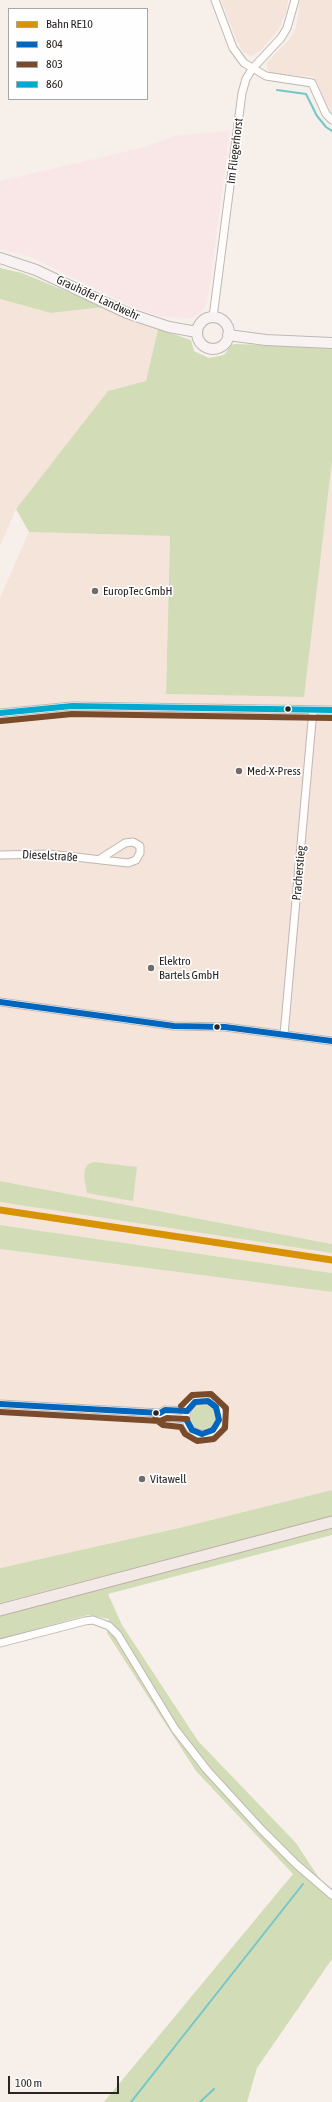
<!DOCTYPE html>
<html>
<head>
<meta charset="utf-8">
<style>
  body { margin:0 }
  #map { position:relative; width:332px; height:2102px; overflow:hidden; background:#f7efea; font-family:"Asap Condensed",sans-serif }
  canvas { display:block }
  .legend { position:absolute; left:8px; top:8px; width:140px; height:92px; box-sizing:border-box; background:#fefefe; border:1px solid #a9a7a6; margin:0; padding:5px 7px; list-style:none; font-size:12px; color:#2a2522 }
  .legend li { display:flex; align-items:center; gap:8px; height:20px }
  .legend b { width:20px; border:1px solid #a9a7a6 }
  .scale { position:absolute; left:8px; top:2076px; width:111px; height:18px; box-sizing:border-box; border:2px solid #2a2522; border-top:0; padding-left:5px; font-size:12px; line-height:14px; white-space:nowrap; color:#2a2522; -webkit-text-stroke:3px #fefefe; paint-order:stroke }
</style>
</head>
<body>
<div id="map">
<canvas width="332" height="2102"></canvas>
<ul class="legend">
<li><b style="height:5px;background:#d89305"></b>Bahn RE10</li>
<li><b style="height:5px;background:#0065bd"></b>804</li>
<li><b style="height:5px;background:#7a4b2a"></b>803</li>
<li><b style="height:5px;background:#00a9ce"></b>860</li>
</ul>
<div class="scale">100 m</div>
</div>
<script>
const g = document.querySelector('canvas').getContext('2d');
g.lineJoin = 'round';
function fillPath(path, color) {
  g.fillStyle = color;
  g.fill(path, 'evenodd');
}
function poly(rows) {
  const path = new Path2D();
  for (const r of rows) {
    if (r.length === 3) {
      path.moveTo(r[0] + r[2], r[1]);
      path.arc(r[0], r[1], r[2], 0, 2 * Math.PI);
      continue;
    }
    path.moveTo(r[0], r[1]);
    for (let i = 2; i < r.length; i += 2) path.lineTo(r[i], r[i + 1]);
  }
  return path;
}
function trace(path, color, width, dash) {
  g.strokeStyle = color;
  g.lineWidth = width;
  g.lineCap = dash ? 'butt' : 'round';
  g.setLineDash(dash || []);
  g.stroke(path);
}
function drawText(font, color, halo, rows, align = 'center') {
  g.font = font + ' "Asap Condensed",sans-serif';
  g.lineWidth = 3.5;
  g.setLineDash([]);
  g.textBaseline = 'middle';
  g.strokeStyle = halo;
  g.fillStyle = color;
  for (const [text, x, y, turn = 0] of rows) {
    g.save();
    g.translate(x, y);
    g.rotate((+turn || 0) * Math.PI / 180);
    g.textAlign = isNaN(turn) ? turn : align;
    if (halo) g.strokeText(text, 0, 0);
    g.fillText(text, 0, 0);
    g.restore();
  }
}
const built = poly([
  [221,0,288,0,286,12,279,29,260,51,251,56,243,52,237,41],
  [300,0,332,0,332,115,314,77,272,73,267,69,267,62,289,40,296,28],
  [0,299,51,313,104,307,126,319,158,329,146,381,108,391,16,509,0,546],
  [332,461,332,1244,0,1181,0,598,29,532,170,536,166,694,303,697],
  [0,1202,332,1253,332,1273,0,1225],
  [0,1249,332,1292,332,1490,179,1528,0,1568]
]);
const industrial = poly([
  [230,131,207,303,202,311,193,318,164,317,137,309,29,256,0,249,0,181,142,148,174,136]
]);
const green = poly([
  [0,268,22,273,104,307,51,313,0,299],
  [158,329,191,340,194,351,209,358,224,355,231,345,235,344,332,348,332,461,304,697,166,694,170,536,29,532,16,509,108,391,146,381],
  [94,1162,137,1167,133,1201,87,1193,84,1176,85,1169,88,1164],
  [0,1181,332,1244,332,1253,0,1202],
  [0,1225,332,1273,332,1292,0,1249],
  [203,1417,12],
  [332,1490,332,1516,0,1603,0,1568,179,1528],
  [332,1528,332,1535,108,1594,122,1625,198,1741,296,1843,321,1881,332,1889,332,1959,257,2068,247,2102,104,2102,293,1874,196,1771,107,1633,109,1619,88,1615,0,1639,0,1616,203,1560]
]);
const stream = poly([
  [277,90,306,94,317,116,326,127,332,131],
  [131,2102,303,1884],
  [200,2102,214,2089]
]);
const street = poly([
  [215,0,233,48,244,63,266,76,312,83,326,114,332,120],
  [213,317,242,93,246,79,252,69,281,38,287,28,295,0],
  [0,713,72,706,332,710],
  [0,855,49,854,128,863,136,860,140,853,140,846,133,842,125,843,100,859],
  [0,1002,174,1026,225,1027,332,1041],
  [284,1035,313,710],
  [203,1417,17],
  [0,1404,160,1413,165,1410,187,1411],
  [160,1413,165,1417,186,1419],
  [0,1643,85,1621,93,1620,109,1626,118,1635,175,1729,207,1770,261,1829,296,1864,332,1895]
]);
const secondary = poly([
  [0,258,36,270,127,313,169,327,197,332],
  [213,333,16],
  [228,335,266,340,332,343]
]);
const primary = poly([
  [0,1610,332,1522]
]);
const bus1 = poly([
  [0,1002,174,1026,225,1027,332,1041],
  [0,1404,160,1413,165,1410,187,1411],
  [186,1419,192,1430,202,1434,213,1430,219,1420,216,1407,208,1401,195,1402,187,1411]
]);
const bus2 = poly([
  [1,721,72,714,332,718],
  [0,1412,160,1421,167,1418,187,1419],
  [155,1419,163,1425,181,1427,185,1434,197,1441,214,1439,225,1428,226,1408,211,1394,192,1395,181,1406]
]);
const bus3 = poly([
  [0,713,72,706,332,710]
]);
const rail1 = poly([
  [0,1210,332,1260]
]);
const markers = [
  [95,591,4,"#726c68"],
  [288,709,3.5,"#2a2522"],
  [239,771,4,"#726c68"],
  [151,968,4,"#726c68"],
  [217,1027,3.5,"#2a2522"],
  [156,1413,3.5,"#2a2522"],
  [142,1479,4,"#726c68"]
];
const streetNames = [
  ["Im Fliegerhorst",235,151,-83],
  ["Grauhöfer Landwehr",98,298,25],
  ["Dieselstraße",50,856,3],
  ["Pracherstieg",299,873,-85]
];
const poiNames = [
  ["EuropTec GmbH",103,591],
  ["Med-X-Press",247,771],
  ["Elektro",159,961],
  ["Bartels GmbH",159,975],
  ["Vitawell",150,1479]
];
fillPath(built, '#f4e4da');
fillPath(industrial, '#f9e6e6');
fillPath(green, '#d2ddb7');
trace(stream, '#73c7c8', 2);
trace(street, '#beb8b4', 9);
trace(secondary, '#beb8b4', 12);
trace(primary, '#beada7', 13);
trace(street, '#fefdfc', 7);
trace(secondary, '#f8f3f2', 10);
trace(primary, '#f3eae7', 11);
trace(bus1, '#0065bd', 6);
trace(bus2, '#7a4b2a', 6);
trace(bus3, '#00a9ce', 6);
trace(rail1, '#d89305', 7);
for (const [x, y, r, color] of markers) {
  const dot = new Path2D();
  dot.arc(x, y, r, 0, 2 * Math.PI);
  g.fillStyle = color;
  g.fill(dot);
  trace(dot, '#fefefe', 1.5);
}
drawText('12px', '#2a2522', '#fefefe', streetNames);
drawText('12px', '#2a2522', '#fefefe', poiNames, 'left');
</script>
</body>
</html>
